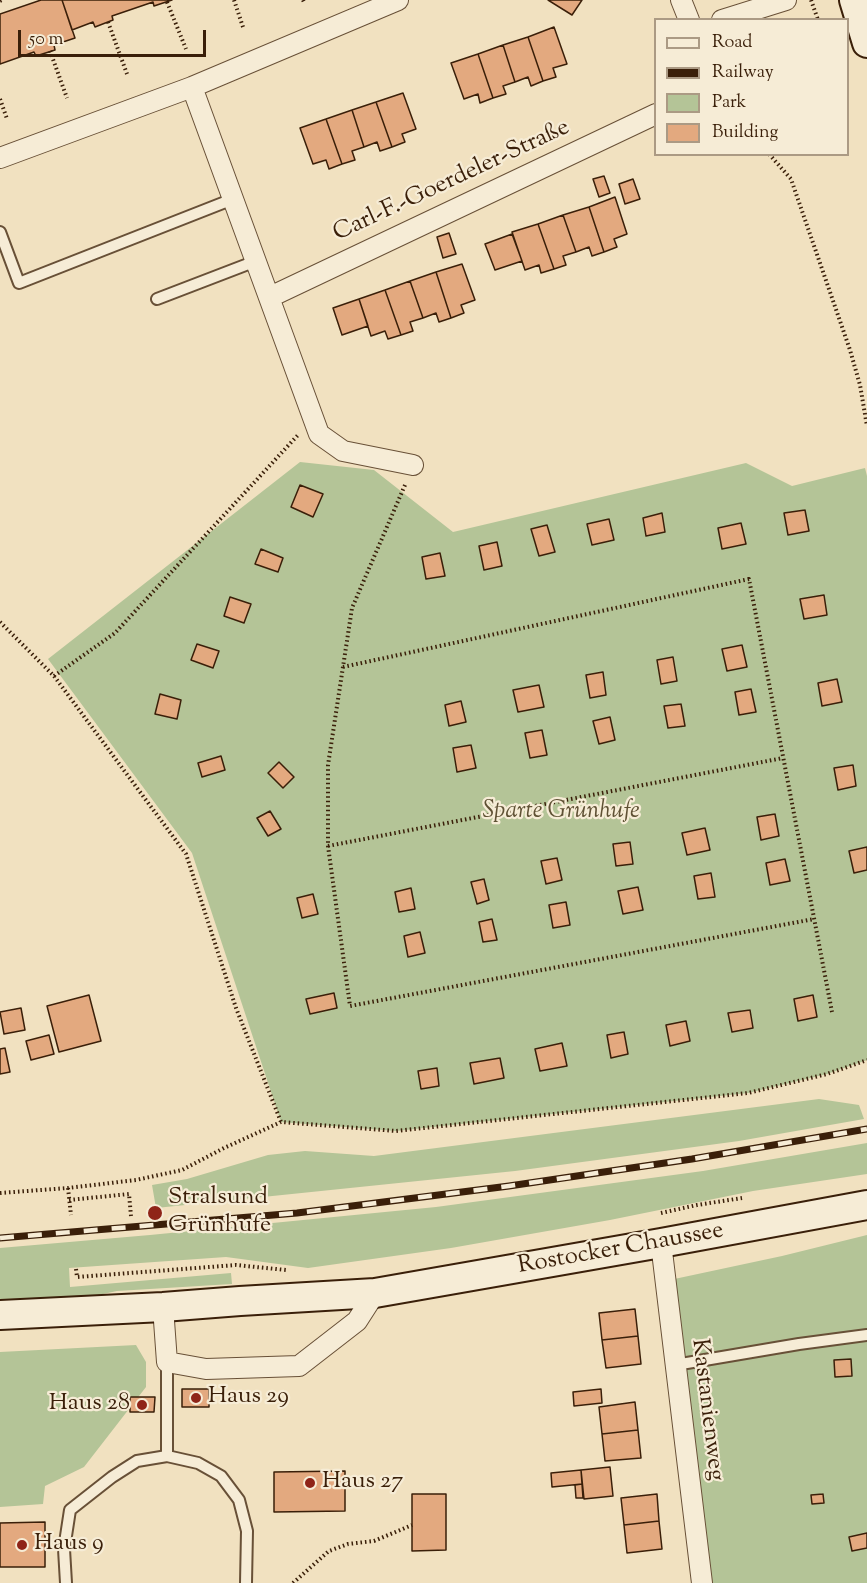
<!DOCTYPE html>
<html>
<head>
<meta charset="utf-8">
<style>
  body { margin:0 }
  #map { position:relative; width:867px; height:1583px; overflow:hidden; background:#f1e1c0; font-family:"Sorts Mill Goudy",serif }
  canvas { display:block }
  .legend { position:absolute; left:654px; top:18px; width:195px; height:138px; box-sizing:border-box; background:#f6ecd6; border:2px solid #ab9a84; margin:0; padding:8px 10px; list-style:none; font-size:18px; color:#3a1f09 }
  .legend li { display:flex; align-items:center; gap:12px; height:30px }
  .legend b { width:30px; border:2px solid #ab9a84 }
  .scale { position:absolute; left:18px; top:30px; width:188px; height:27px; box-sizing:border-box; border:3px solid #3a1f09; border-top:0; padding-left:8px; font-size:18px; line-height:21px; white-space:nowrap; color:#3a1f09; -webkit-text-stroke:4px #f6ecd6; paint-order:stroke }
</style>
</head>
<body>
<div id="map">
<canvas width="867" height="1583"></canvas>
<ul class="legend">
<li><b style="height:8px;background:#f6ecd6"></b>Road</li>
<li><b style="height:8px;background:#3a1f09"></b>Railway</li>
<li><b style="height:16px;background:#b4c497"></b>Park</li>
<li><b style="height:16px;background:#e3a97f"></b>Building</li>
</ul>
<div class="scale">50 m</div>
</div>
<script>
const g = document.querySelector('canvas').getContext('2d');
g.lineJoin = 'round';
function fillPath(path, color) {
  g.fillStyle = color;
  g.fill(path, 'evenodd');
}
function poly(rows) {
  const path = new Path2D();
  for (const r of rows) {
    path.moveTo(r[0], r[1]);
    for (let i = 2; i < r.length; i += 2) path.lineTo(r[i], r[i + 1]);
  }
  return path;
}
function trace(path, color, width, dash) {
  g.strokeStyle = color;
  g.lineWidth = width;
  g.lineCap = dash ? 'butt' : 'round';
  g.setLineDash(dash || []);
  g.stroke(path);
}
function drawText(font, color, halo, rows, align = 'center') {
  g.font = font + ' "Sorts Mill Goudy",serif';
  g.lineWidth = 4.5;
  g.setLineDash([]);
  g.textBaseline = 'middle';
  g.strokeStyle = halo;
  g.fillStyle = color;
  for (const [text, x, y, turn = 0] of rows) {
    g.save();
    g.translate(x, y);
    g.rotate((+turn || 0) * Math.PI / 180);
    g.textAlign = isNaN(turn) ? turn : align;
    if (halo) g.strokeText(text, 0, 0);
    g.fillText(text, 0, 0);
    g.restore();
  }
}
const green = poly([
  [300,462,374,470,453,532,746,463,792,486,865,468,867,476,867,1060,827,1074,748,1093,396,1131,281,1122,192,853,48,659],
  [819,1099,859,1105,864,1119,739,1141,515,1171,156,1208,152,1185,187,1179,268,1155,305,1151,374,1156],
  [867,1143,867,1174,753,1191,610,1220,451,1248,308,1268,226,1257,69,1268,70,1287,231,1273,232,1284,117,1291,61,1303,0,1306,0,1248,150,1235,436,1207,703,1171],
  [867,1235,867,1583,702,1583,665,1281,782,1256],
  [136,1345,146,1362,146,1387,84,1467,45,1486,43,1504,0,1507,0,1352]
]);
const building = poly([
  [41,0,62,0,75,38,54,45,55,50,36,56,34,52,0,64,0,14,41,0],
  [62,0,172,0,154,6,153,2,112,16,113,20,95,27,93,22,72,30,62,0],
  [548,0,582,0,572,15,548,0],
  [554,27,567,64,553,68,556,77,543,81,528,37,554,27],
  [528,37,543,81,531,86,528,77,515,82,503,45,528,37],
  [503,45,515,82,503,86,506,94,493,98,478,54,503,45],
  [478,54,493,98,480,103,478,94,464,99,451,63,478,54],
  [403,93,416,129,402,134,405,142,392,147,376,102,403,93],
  [376,102,392,147,380,151,377,142,364,147,352,110,376,102],
  [352,110,364,147,352,151,355,160,342,164,326,119,352,110],
  [326,119,342,164,329,169,326,160,313,164,300,128,326,119],
  [604,176,610,193,599,197,593,179,604,176],
  [633,179,640,199,625,204,619,184,633,179],
  [615,197,627,234,614,239,617,247,604,252,589,207,615,197],
  [589,207,604,252,592,256,589,247,576,252,563,215,589,207],
  [563,215,576,252,563,256,566,265,554,269,538,224,563,215],
  [538,224,554,269,541,273,539,265,525,270,512,232,538,224],
  [449,233,456,254,443,258,437,237,449,233],
  [512,234,522,261,495,270,485,244,512,234],
  [462,264,475,300,461,305,464,313,451,318,436,272,462,264],
  [436,272,451,318,439,322,436,313,423,318,410,281,436,272],
  [410,281,423,318,410,322,413,331,401,335,385,290,410,281],
  [385,290,401,335,388,339,385,331,371,336,359,299,385,290],
  [359,299,368,326,342,335,333,308,359,299],
  [300,485,323,494,313,517,291,507,300,485],
  [805,510,809,531,788,535,784,513,805,510],
  [662,513,665,532,646,536,643,518,662,513],
  [609,519,614,540,592,545,587,524,609,519],
  [741,523,746,544,722,549,718,528,741,523],
  [547,525,555,552,539,556,531,529,547,525],
  [497,542,502,566,484,570,479,546,497,542],
  [261,549,283,558,278,572,255,564,261,549],
  [440,553,445,576,426,579,422,557,440,553],
  [824,595,827,615,804,619,800,599,824,595],
  [230,597,251,604,244,623,224,616,230,597],
  [197,644,219,651,213,668,191,660,197,644],
  [742,645,747,667,727,671,722,649,742,645],
  [673,657,677,681,661,684,657,660,673,657],
  [603,672,606,695,590,698,586,675,603,672],
  [837,679,842,702,822,706,818,683,837,679],
  [539,685,544,707,518,712,513,690,539,685],
  [751,689,756,712,739,715,735,692,751,689],
  [160,694,181,700,177,719,155,714,160,694],
  [461,701,466,722,449,726,445,705,461,701],
  [681,704,685,726,668,728,664,706,681,704],
  [610,717,615,740,599,744,593,721,610,717],
  [542,730,547,755,530,758,525,733,542,730],
  [471,745,476,768,457,772,453,748,471,745],
  [221,756,225,770,202,777,198,763,221,756],
  [279,762,294,777,283,788,268,773,279,762],
  [853,765,856,786,838,790,834,768,853,765],
  [270,811,281,829,268,836,257,818,270,811],
  [775,814,779,836,761,840,757,817,775,814],
  [705,828,710,850,687,855,682,833,705,828],
  [630,842,633,864,616,866,613,844,630,842],
  [867,847,867,870,854,873,849,851,867,847],
  [557,858,562,880,546,884,541,861,557,858],
  [785,859,790,881,770,885,766,863,785,859],
  [711,873,715,897,698,899,694,876,711,873],
  [484,879,489,900,477,904,471,882,484,879],
  [638,887,643,910,623,914,618,891,638,887],
  [411,888,415,909,399,912,395,892,411,888],
  [313,894,318,914,302,918,297,898,313,894],
  [566,902,570,925,553,928,549,905,566,902],
  [492,919,497,940,483,942,479,922,492,919],
  [420,932,425,953,408,957,404,936,420,932],
  [334,993,337,1008,310,1014,306,999,334,993],
  [89,995,101,1041,59,1052,47,1006,89,995],
  [813,995,817,1017,798,1021,794,999,813,995],
  [21,1008,25,1030,4,1034,0,1012,21,1008],
  [750,1010,753,1028,732,1032,728,1013,750,1010],
  [686,1021,690,1041,670,1046,666,1025,686,1021],
  [624,1032,628,1054,611,1058,607,1035,624,1032],
  [49,1035,54,1054,31,1060,26,1041,49,1035],
  [562,1043,567,1066,540,1071,535,1049,562,1043],
  [5,1048,10,1072,0,1074,0,1049,5,1048],
  [500,1058,504,1078,474,1084,470,1063,500,1058],
  [437,1068,439,1086,421,1089,418,1071,437,1068],
  [635,1309,638,1336,602,1340,599,1313,635,1309],
  [638,1336,641,1364,606,1368,602,1340,638,1336],
  [851,1359,852,1376,835,1377,834,1360,851,1359],
  [182,1389,209,1389,209,1407,182,1407,182,1389],
  [601,1389,602,1403,574,1406,573,1392,601,1389],
  [130,1397,155,1397,154,1412,130,1412,130,1397],
  [635,1402,638,1430,602,1434,599,1407,635,1402],
  [638,1430,641,1458,605,1461,602,1434,638,1430],
  [610,1467,613,1496,584,1499,581,1470,610,1467],
  [581,1470,582,1484,552,1487,551,1473,581,1470],
  [345,1471,345,1511,274,1512,274,1472,345,1471],
  [582,1484,583,1498,576,1498,575,1485,582,1484],
  [412,1494,446,1494,446,1550,412,1551,412,1494],
  [657,1494,659,1521,624,1525,621,1498,657,1494],
  [823,1494,824,1503,812,1504,811,1495,823,1494],
  [659,1521,662,1549,627,1553,624,1525,659,1521],
  [45,1522,45,1567,0,1567,0,1523,45,1522],
  [867,1533,867,1548,852,1551,849,1537,867,1533]
]);
const path = poly([
  [234,0,243,27],
  [303,0,304,2],
  [811,0,818,20],
  [0,1,2,0],
  [167,2,186,49],
  [108,22,127,74],
  [50,51,67,98],
  [0,99,7,119],
  [769,154,791,179,850,350,860,385,867,426],
  [405,485,352,608,328,765,328,846,350,1006,814,919],
  [0,622,54,676,186,854,236,1008,281,1122],
  [343,667,749,579,832,1012],
  [54,676,115,633,298,435],
  [328,846,783,758],
  [68,1188,71,1215],
  [0,1193,68,1188,136,1180,182,1170,224,1148,281,1122,396,1131,748,1093,827,1074,867,1060],
  [69,1200,129,1194,131,1216],
  [661,1213,697,1205,742,1198],
  [76,1269,77,1277,236,1265,286,1270],
  [293,1583,329,1551,348,1544,374,1541,412,1525]
]);
const lane = poly([
  [0,232,19,283,233,199],
  [157,299,256,261],
  [167,1362,167,1456,198,1463,221,1476,239,1500,247,1531,246,1583],
  [675,1365,799,1344,867,1335],
  [66,1583,64,1549,70,1510,112,1477,137,1461,167,1456]
]);
const street = poly([
  [681,0,689,20],
  [722,20,786,0],
  [192,87,319,434,343,451,413,465],
  [0,158,192,87,398,0],
  [270,297,656,114],
  [661,1243,702,1583],
  [163,1307,167,1362,206,1369,299,1366,357,1321,375,1293]
]);
const secondary = poly([
  [854,0,867,43],
  [0,1315,163,1307,240,1301,375,1293,661,1243,867,1205]
]);
const rail = poly([
  [0,1238,297,1213,509,1186,692,1159,867,1129]
]);
const markers = [
  [155,1213,8,"#8f2418"],
  [196,1398,6,"#8f2418"],
  [142,1405,6,"#8f2418"],
  [310,1483,6,"#8f2418"],
  [22,1545,6,"#8f2418"]
];
const streetNames = [
  ["Carl-F.-Goerdeler-Straße",452,182,-25],
  ["Rostocker Chaussee",621,1250,-10],
  ["Kastanienweg",706,1410,83]
];
const parkNames = [
  ["Sparte Grünhufe",561,813]
];
const poiNames = [
  ["Stralsund",168,1199],
  ["Grünhufe",168,1227],
  ["Haus 29",208,1398],
  ["Haus 28",130,1405,"right"],
  ["Haus 27",322,1483],
  ["Haus 9",34,1545]
];
fillPath(green, '#b4c497');
fillPath(building, '#e3a97f');
trace(building, '#3a1f09', 1.5);
trace(lane, '#685037', 14);
trace(street, '#685037', 22);
trace(secondary, '#3a1f09', 32);
trace(path, '#3a1f09', 4, [1.5, 3]);
trace(lane, '#f6ecd6', 10);
trace(street, '#f6ecd6', 20);
trace(secondary, '#f6ecd6', 28);
trace(rail, '#3a1f09', 7);
trace(rail, '#f6ecd6', 4.5, [14]);
for (const [x, y, r, color] of markers) {
  const dot = new Path2D();
  dot.arc(x, y, r, 0, 2 * Math.PI);
  g.fillStyle = color;
  g.fill(dot);
  trace(dot, '#f6ecd6', 2);
}
drawText('24px', '#3a1f09', '#f6ecd6', streetNames);
drawText('italic 24px', '#5f5134', '#f6ecd6', parkNames);
drawText('24px', '#3a1f09', '#f6ecd6', poiNames, 'left');
</script>
</body>
</html>
